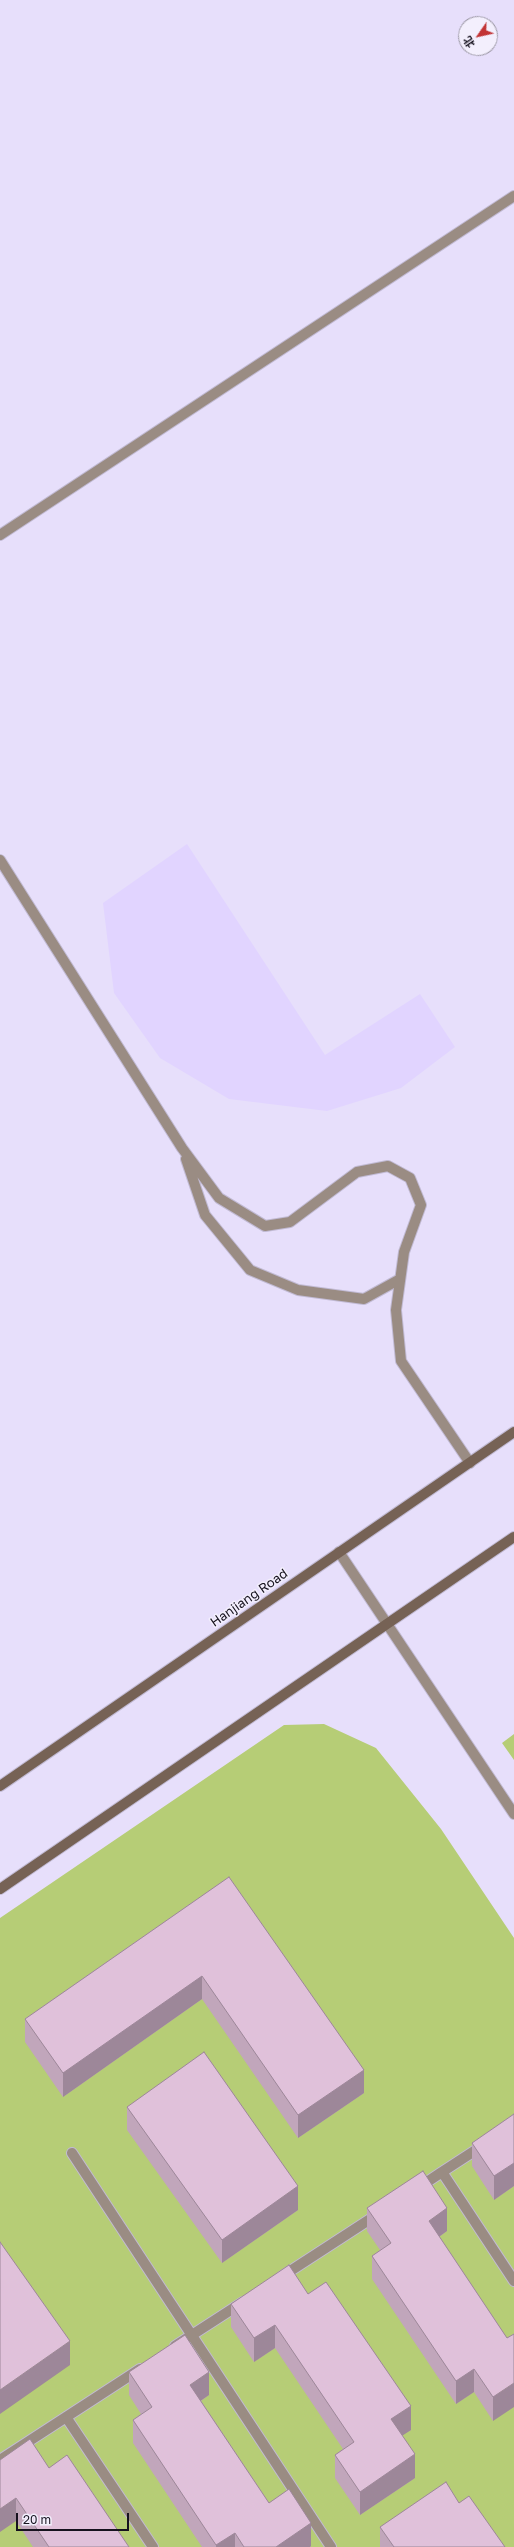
<!DOCTYPE html>
<html>
<head>
<meta charset="utf-8">
<style>
  body { margin:0 }
  #map { position:relative; width:514px; height:2547px; overflow:hidden; background:#e7dffb; font-family:"Golos Text","Noto Sans SC",sans-serif }
  canvas { display:block }
  .north { position:absolute; left:458px; top:16px; width:40px; height:40px; box-sizing:border-box; background:#f3effd; border:1px solid #9b97a4; border-radius:50%; rotate:236deg; font-size:11px; font-weight:700; line-height:16px; text-align:center; color:#16121e }
  .north::after { content:''; display:block; margin:auto; width:14px; height:18px; background:#c23335; clip-path:polygon(50% 0,100% 100%,50% 72%,0 100%) }
  .scale { position:absolute; left:16px; top:2513px; width:113px; height:18px; box-sizing:border-box; border:2px solid #16121e; border-top:0; padding-left:5px; font-size:12px; line-height:14px; white-space:nowrap; color:#16121e; -webkit-text-stroke:3px #f3effd; paint-order:stroke }
</style>
</head>
<body>
<div id="map">
<canvas width="514" height="2547"></canvas>
<div class="north">北</div>
<div class="scale">20 m</div>
</div>
<script>
const g = document.querySelector('canvas').getContext('2d');
g.lineJoin = 'round';
function fillPath(path, color) {
  g.fillStyle = color;
  g.fill(path, 'evenodd');
}
function poly(rows) {
  const path = new Path2D();
  for (const r of rows) {
    path.moveTo(r[0], r[1]);
    for (let i = 2; i < r.length; i += 2) path.lineTo(r[i], r[i + 1]);
  }
  return path;
}
function trace(path, color, width, dash) {
  g.strokeStyle = color;
  g.lineWidth = width;
  g.lineCap = dash ? 'butt' : 'round';
  g.setLineDash(dash || []);
  g.stroke(path);
}
function drawText(font, color, halo, rows, align = 'center') {
  g.font = font + ' "Golos Text",sans-serif';
  g.lineWidth = 3;
  g.setLineDash([]);
  g.textBaseline = 'middle';
  g.strokeStyle = halo;
  g.fillStyle = color;
  for (const [text, x, y, turn = 0] of rows) {
    g.save();
    g.translate(x, y);
    g.rotate((+turn || 0) * Math.PI / 180);
    g.textAlign = isNaN(turn) ? turn : align;
    if (halo) g.strokeText(text, 0, 0);
    g.fillText(text, 0, 0);
    g.restore();
  }
}
const built = poly([
  [187,844,325,1055,420,994,455,1047,401,1088,327,1111,229,1099,160,1058,114,993,103,903]
]);
const green = poly([
  [324,1724,376,1748,441,1829,514,1938,514,2547,0,2547,0,1918,284,1725],
  [514,1734,514,1760,502,1743]
]);
const service = poly([
  [0,535,514,196],
  [0,860,182,1148,219,1198,265,1226,290,1222,357,1172,388,1166,410,1178,421,1205,404,1252,396,1310,401,1361,470,1463],
  [186,1159,205,1215,250,1270,298,1290,364,1299,400,1279],
  [72,2153,331,2547],
  [442,2172,482,2146],
  [418,2188,442,2172,514,2281],
  [281,2277,378,2214],
  [175,2346,243,2302],
  [66,2417,153,2547],
  [0,2460,140,2369]
]);
const tertiary = poly([
  [339,1552,514,1814]
]);
const secondary = poly([
  [0,1786,514,1432],
  [0,1889,514,1537]
]);
const wall = poly([
  [229,1877,364,2093,298,2138,202,1999,63,2097,25,2042,25,2019],
  [127,2107,298,2210,222,2263,127,2130],
  [514,2114,514,2186,494,2200,472,2166,472,2143],
  [367,2208,447,2231,439,2237,507,2338,493,2421,474,2392,456,2404,372,2279,372,2256,380,2250,367,2231],
  [308,2294,411,2430,402,2435,415,2478,360,2515,335,2478,335,2455,343,2449,275,2348,254,2362,231,2327,231,2304],
  [129,2372,209,2395,201,2401,269,2503,311,2546,310,2547,202,2547,133,2443,133,2420,141,2414,129,2395],
  [0,2460,49,2468,129,2547,33,2547,16,2521],
  [459,2503,505,2547,380,2547,380,2527]
]);
const shadedWall = poly([
  [202,1976,202,1999,63,2097,63,2073],
  [364,2070,364,2093,298,2138,298,2115],
  [514,2163,514,2186,494,2200,494,2176],
  [298,2186,298,2210,222,2263,222,2240],
  [447,2208,447,2231,429,2244,429,2221],
  [275,2325,275,2348,254,2362,254,2338],
  [70,2341,70,2365,0,2414,0,2390],
  [474,2369,474,2392,456,2404,456,2381],
  [209,2372,209,2395,190,2408,190,2385],
  [514,2383,514,2407,493,2421,493,2397],
  [411,2406,411,2430,391,2443,391,2419],
  [415,2454,415,2478,360,2515,360,2492],
  [16,2498,16,2521,0,2532,0,2509],
  [311,2523,311,2546,310,2547,276,2547],
  [235,2533,235,2547,216,2547,216,2545]
]);
const building = poly([
  [229,1877,364,2070,298,2115,202,1976,63,2073,25,2019,229,1877],
  [204,2052,298,2186,222,2240,127,2107,204,2052],
  [514,2114,514,2163,494,2176,472,2143,514,2114],
  [423,2171,447,2208,429,2221,507,2338,514,2334,514,2383,493,2397,474,2369,456,2381,372,2256,391,2243,367,2208,423,2171],
  [0,2242,70,2341,0,2390,0,2242],
  [289,2265,308,2294,326,2282,411,2406,391,2419,415,2454,360,2492,335,2455,354,2442,275,2325,254,2338,231,2304,289,2265],
  [185,2335,209,2372,190,2385,269,2503,289,2489,311,2523,276,2547,244,2547,235,2533,216,2545,133,2420,152,2407,129,2372,185,2335],
  [30,2439,49,2468,67,2455,129,2547,49,2547,16,2498,0,2509,0,2460,30,2439],
  [446,2482,459,2503,469,2496,505,2547,394,2547,380,2527,446,2482]
]);
const streetNames = [
  ["Hanjiang Road",249,1598,-35]
];
fillPath(built, '#e1d4ff');
fillPath(green, '#b6cd76');
trace(service, '#c1bad3', 12);
trace(tertiary, '#c1bad3', 12);
trace(secondary, '#c1bad3', 12);
trace(service, '#9a8c83', 10);
trace(tertiary, '#9a8c83', 10);
trace(secondary, '#766255', 10);
fillPath(wall, '#c1a6bb');
fillPath(shadedWall, '#9d8799');
fillPath(building, '#e0c1da');
trace(building, '#9d8799', 1);
drawText('13px', '#16121e', '#f3effd', streetNames);
</script>
</body>
</html>
